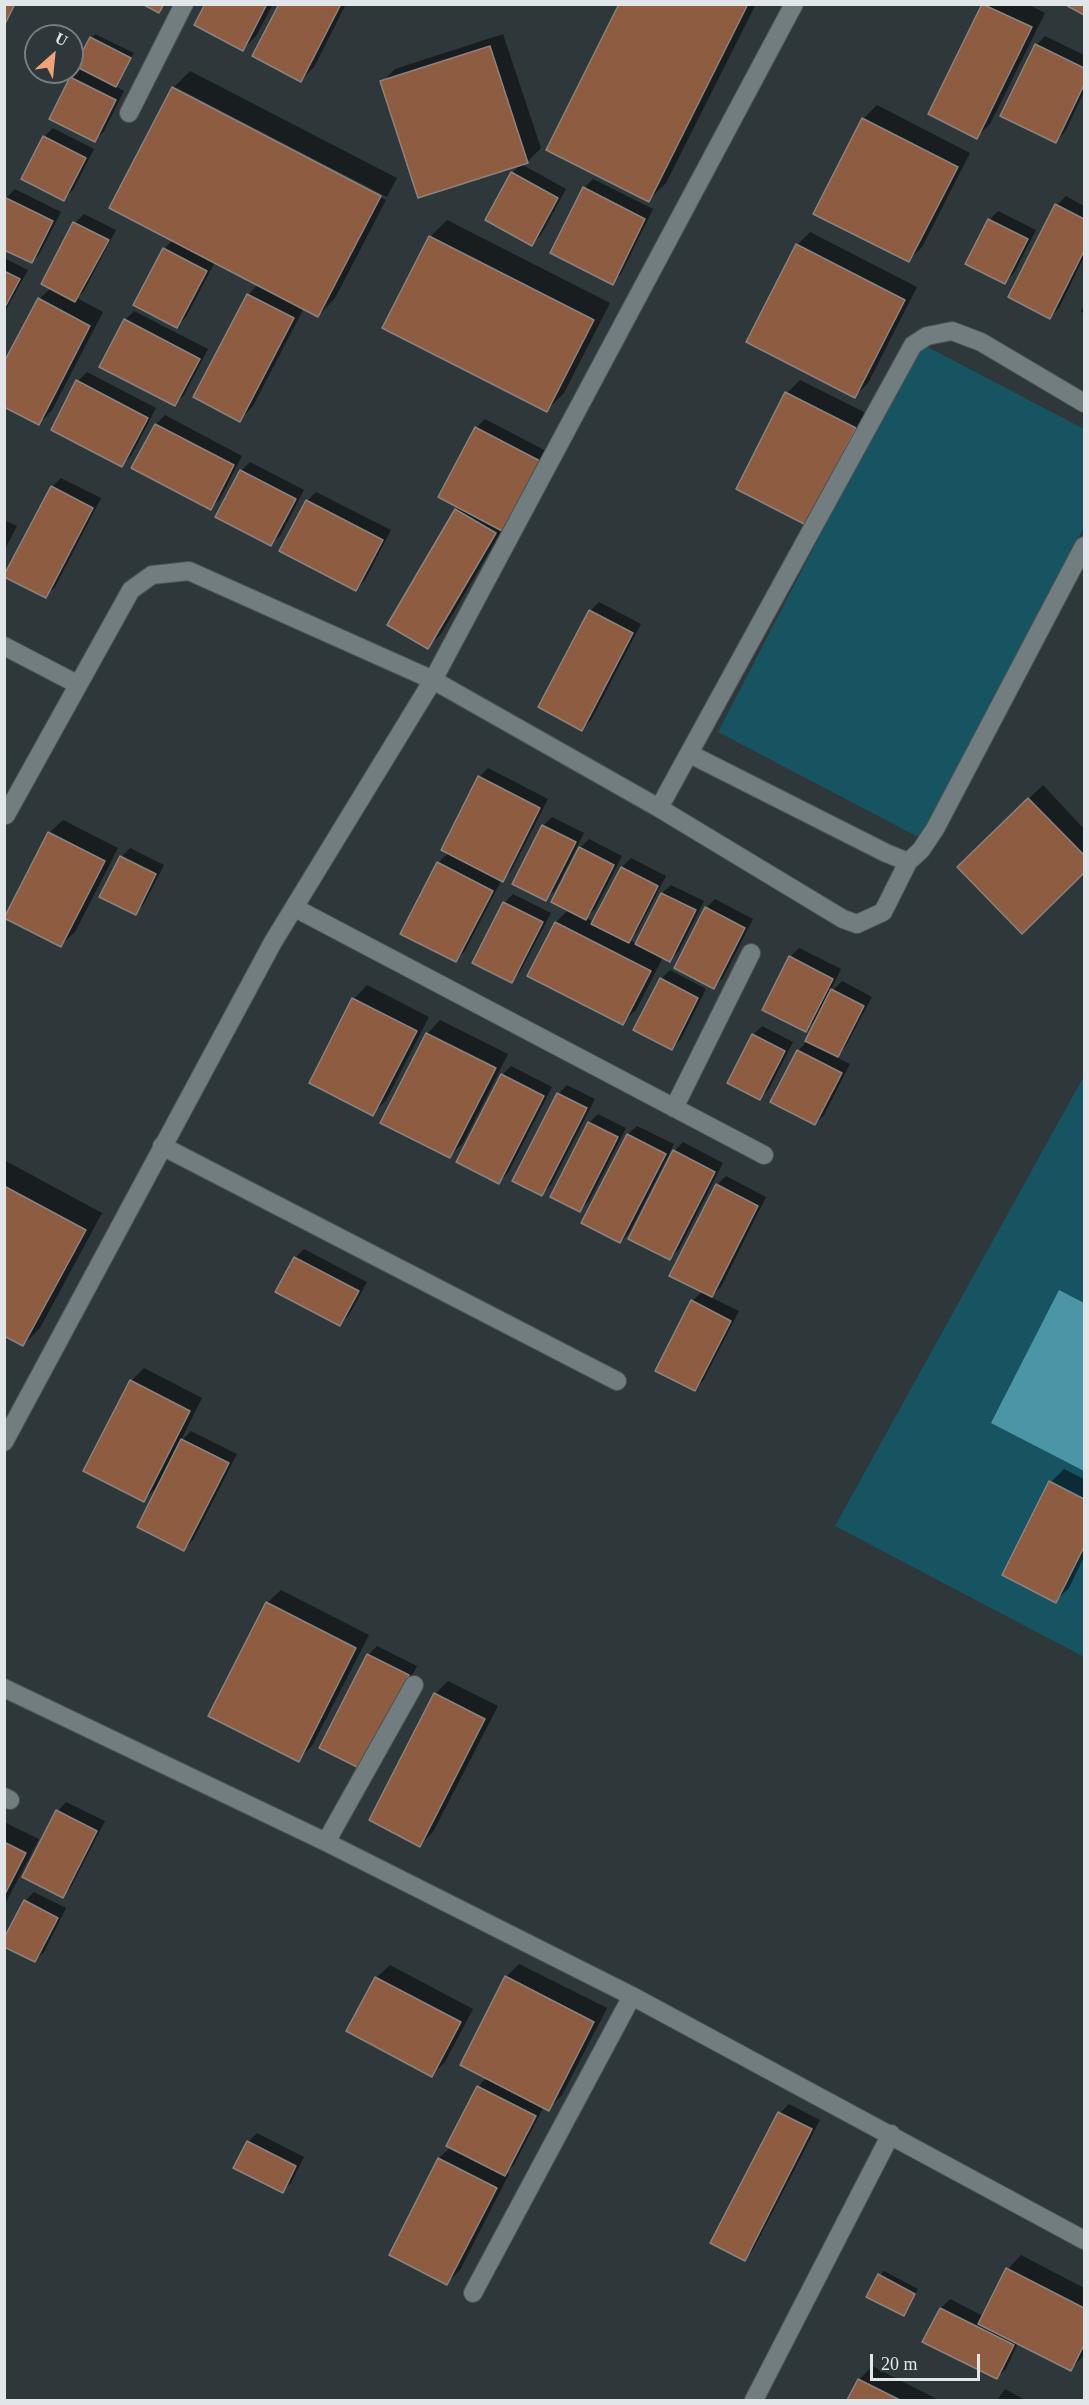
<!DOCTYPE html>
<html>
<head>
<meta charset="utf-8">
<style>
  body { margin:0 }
  #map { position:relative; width:1089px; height:2405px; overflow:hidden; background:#2e373a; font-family:"Times New Roman",serif }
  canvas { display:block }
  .frame { position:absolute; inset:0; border:6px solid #e1e7e8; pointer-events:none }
  .north { position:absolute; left:24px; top:24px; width:60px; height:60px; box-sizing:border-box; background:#2e373a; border:2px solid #767d80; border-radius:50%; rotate:27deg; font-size:16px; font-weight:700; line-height:24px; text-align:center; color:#e1e7e8 }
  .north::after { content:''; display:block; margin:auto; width:21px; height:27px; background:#f0a279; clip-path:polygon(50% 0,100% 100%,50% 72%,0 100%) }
  .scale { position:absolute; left:870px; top:2354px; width:110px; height:27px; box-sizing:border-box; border:3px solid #e1e7e8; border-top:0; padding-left:8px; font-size:18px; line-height:21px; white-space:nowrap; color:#e1e7e8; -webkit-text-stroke:4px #2e373a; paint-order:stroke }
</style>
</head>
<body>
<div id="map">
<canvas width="1089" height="2405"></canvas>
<div class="frame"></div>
<div class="north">U</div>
<div class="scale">20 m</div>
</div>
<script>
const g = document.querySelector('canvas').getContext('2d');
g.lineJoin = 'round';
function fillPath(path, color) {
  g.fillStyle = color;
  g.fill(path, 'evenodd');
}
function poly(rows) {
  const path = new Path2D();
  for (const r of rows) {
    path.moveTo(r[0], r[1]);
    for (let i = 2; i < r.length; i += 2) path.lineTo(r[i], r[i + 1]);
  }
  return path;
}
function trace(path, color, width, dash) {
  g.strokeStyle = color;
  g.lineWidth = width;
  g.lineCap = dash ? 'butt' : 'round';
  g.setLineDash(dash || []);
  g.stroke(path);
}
const green = poly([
  [920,343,1084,429,1084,527,922,839,718,732],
  [1084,1076,1084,1657,835,1526]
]);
const water = poly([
  [1059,1290,1084,1303,1084,1471,991,1423]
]);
const shadow = poly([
  [4,4,16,4,4,26],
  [207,4,273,4,256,36,243,49],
  [281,4,346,4,314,67,301,80],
  [621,4,756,4,666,183,649,200],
  [983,4,1027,4,1045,13,990,124,977,137,930,114],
  [95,34,134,53,115,86,124,91,104,131,95,140,51,119,72,78,82,67,91,38],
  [503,34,541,148,527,162,382,82,395,69],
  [1045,36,1084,55,1084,92,1065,132,1056,141,1036,45],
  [190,71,397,178,387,197,177,88,177,92,386,200,335,298,318,316,304,308,253,406,240,420,248,295,258,284,215,262,186,317,177,326,164,249,173,240,173,88],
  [877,105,970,153,922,247,909,260,863,119],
  [53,128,94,149,73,190,64,199,44,137],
  [521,164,566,189,541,235,532,244,512,173],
  [593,179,653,209,621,274,612,283,584,188],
  [15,189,61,212,40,253,32,262,4,200],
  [1066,196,1084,206,1084,257,1059,308,1050,317,1057,205],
  [998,211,1036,230,1014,273,1005,282,967,263,989,220],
  [84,214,116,230,84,291,77,298,103,312,52,410,39,424,39,299,51,288,43,284,75,223],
  [447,220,610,303,564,393,547,410,430,237],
  [810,232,917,287,868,383,855,396,797,245],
  [4,258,28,270,4,313],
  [1084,304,1084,313,1081,312],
  [134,311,208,349,184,395,175,404,125,320],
  [87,372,156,408,131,456,122,465,78,381],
  [800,380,868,414,819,510,787,393],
  [165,415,242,456,220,499,211,508,133,468,156,424],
  [485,419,548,452,441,634,428,647,456,510,459,507,476,428],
  [250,462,304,490,280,536,271,544,241,471],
  [61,478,101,498,55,587,46,596,6,576,52,487],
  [316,492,391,530,365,580,356,589,307,501],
  [4,520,17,526,4,551],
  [599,602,641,624,591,720,582,729,590,611],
  [488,768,548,799,511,871,502,879,465,951,456,960,438,863,449,852,479,777],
  [1043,785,1084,829,1084,870,1022,931,972,853],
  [552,817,584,833,555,890,546,899,543,826],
  [63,820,118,848,75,932,61,945,49,833],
  [589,839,622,856,595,909,586,918,594,922,622,867,631,858,666,876,637,932,630,940,637,944,662,893,671,885,704,901,679,951,670,960,663,957,636,1010,622,1023,556,922,569,909,580,848],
  [130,848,164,865,144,904,135,913,121,857],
  [513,894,551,913,520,972,511,981,504,903],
  [715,899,753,919,723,978,714,987,706,908],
  [799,948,841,969,829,994,842,981,872,997,846,1046,836,1057,850,1064,824,1115,815,1124,798,1051,808,1040,818,1017,805,1030,790,957],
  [670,970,706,989,681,1039,672,1048,661,979],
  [367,985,429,1017,386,1100,373,1114,311,1082,354,999],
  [440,1020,508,1054,463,1143,449,1157,382,1122,427,1034],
  [762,1026,793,1042,769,1089,760,1098,753,1035],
  [511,1066,552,1087,508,1173,499,1182,502,1075],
  [567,1085,595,1099,551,1185,542,1194,514,1180,558,1094],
  [598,1114,626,1128,589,1201,580,1210,589,1123],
  [637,1126,674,1144,629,1233,620,1242,583,1223,628,1134],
  [683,1142,723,1163,679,1249,670,1258,674,1151],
  [4,1160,102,1213,40,1328,23,1345,4,1335],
  [726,1176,766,1197,721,1287,710,1297,739,1311,703,1381,694,1390,692,1301,703,1291,717,1185],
  [304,1249,367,1282,349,1315,340,1324,295,1258],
  [144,1368,202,1398,180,1442,191,1431,237,1454,193,1540,184,1549,159,1485,144,1500,131,1381],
  [1064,1469,1084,1479,1084,1557,1069,1588,1056,1601,1004,1574,1051,1482],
  [281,1590,369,1635,312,1746,298,1760,267,1603],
  [377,1646,417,1666,369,1759,321,1748,368,1655],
  [448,1681,498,1706,433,1832,420,1845,435,1694],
  [66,1802,105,1821,71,1887,62,1896,58,1811],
  [4,1822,39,1839,4,1906],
  [34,1892,66,1908,44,1952,35,1960,25,1901],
  [519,1964,607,2008,562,2095,549,2109,544,2106,514,2165,506,2172,509,2174,460,2270,447,2283,391,2254,439,2158,451,2147,478,2087,487,2077,506,1977],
  [390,1965,473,2009,445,2062,432,2075,376,1978],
  [789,2104,820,2120,753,2250,744,2259,712,2243,780,2113],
  [257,2133,304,2157,291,2183,282,2191,248,2142],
  [1021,2255,1084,2288,1084,2355,1071,2369,1018,2343,1006,2369,997,2377,924,2341,941,2308,950,2299,983,2316,1008,2269],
  [884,2271,918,2289,903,2314,880,2275],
  [872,2366,939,2400,848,2400,859,2380],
  [1005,2389,1025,2400,997,2400]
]);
const building = poly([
  [4,4,15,4,4,26,4,4],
  [142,4,164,4,159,13,142,4],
  [205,4,267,4,243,51,194,25,205,4],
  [279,4,341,4,301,82,252,56,279,4],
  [619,4,748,4,649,202,546,150,619,4],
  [982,4,1032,27,977,139,928,114,982,4],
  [1064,4,1084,4,1084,15,1064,4],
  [90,37,131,58,116,87,75,66,90,37],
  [1035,44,1084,68,1084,85,1056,143,1000,116,1035,44],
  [490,46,528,163,418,198,380,81,490,46],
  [70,77,116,100,95,142,49,119,70,77],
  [172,87,381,196,318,317,109,208,172,87],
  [862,118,958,167,909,262,813,214,862,118],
  [43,136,86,158,64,201,21,179,43,136],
  [511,172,558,198,532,246,485,220,511,172],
  [583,187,645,219,613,285,550,253,583,187],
  [4,197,53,221,32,263,4,250,4,197],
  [1055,204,1084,219,1084,251,1050,319,1008,297,1055,204],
  [988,219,1028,239,1005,284,965,264,988,219],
  [73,222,109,240,75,302,41,284,73,222],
  [429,236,594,320,547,412,382,328,429,236],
  [796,244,905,300,855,398,746,342,796,244],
  [163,248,207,271,177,328,133,305,163,248],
  [4,271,20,279,4,309,4,271],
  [247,294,294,318,240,422,193,397,247,294],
  [38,298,90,326,39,425,4,407,4,362,38,298],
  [124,319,200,359,175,406,99,367,124,319],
  [76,380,148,418,122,467,51,430,76,380],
  [785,392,856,428,806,525,736,489,785,392],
  [155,424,234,465,211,510,131,468,155,424],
  [475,427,540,461,504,532,438,497,475,427],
  [240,470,296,499,271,546,215,517,240,470],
  [51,486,93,508,46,598,4,577,4,575,51,486],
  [306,500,383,540,356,591,279,551,306,500],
  [455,509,496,533,428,649,387,625,455,509],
  [589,610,633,633,582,731,538,707,589,610],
  [478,776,540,808,503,882,441,850,478,776],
  [1028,798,1084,855,1084,873,1022,934,957,867,1028,798],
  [542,825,576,842,546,901,512,884,542,825],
  [48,832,105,861,61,947,4,918,48,832],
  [579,847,614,865,586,920,551,902,579,847],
  [120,856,156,874,136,915,99,897,120,856],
  [437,862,493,891,456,962,400,934,437,862],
  [621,867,658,886,629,943,591,924,621,867],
  [661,893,696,910,670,962,635,944,661,893],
  [503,902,543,922,512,983,472,963,503,902],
  [705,907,745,928,714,989,674,968,705,907],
  [555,922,651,971,623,1025,527,976,555,922],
  [789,956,833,979,806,1032,762,1010,789,956],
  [660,978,698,998,672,1050,633,1030,660,978],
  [831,989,864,1006,838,1057,805,1041,831,989],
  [352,998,417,1031,373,1116,309,1083,352,998],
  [426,1033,496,1068,450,1158,380,1123,426,1033],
  [752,1034,785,1051,760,1100,727,1083,752,1034],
  [797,1050,842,1073,815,1125,770,1102,797,1050],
  [501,1074,544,1096,499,1184,456,1162,501,1074],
  [557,1093,587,1108,542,1196,512,1181,557,1093],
  [588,1122,618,1137,580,1212,550,1197,588,1122],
  [627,1134,666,1154,620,1243,581,1223,627,1134],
  [673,1150,715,1172,670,1260,628,1239,673,1150],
  [716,1184,758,1206,712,1297,669,1276,716,1184],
  [4,1186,86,1230,23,1346,4,1336,4,1186],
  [294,1257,359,1291,340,1326,275,1292,294,1257],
  [691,1300,731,1321,695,1391,655,1371,691,1300],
  [130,1380,190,1411,144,1502,83,1471,130,1380],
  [181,1439,229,1463,184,1551,137,1527,181,1439],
  [1049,1481,1084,1499,1084,1547,1056,1603,1002,1575,1049,1481],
  [266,1602,356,1648,299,1762,208,1716,266,1602],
  [367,1654,409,1675,361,1769,319,1748,367,1654],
  [434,1693,485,1719,420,1847,369,1820,434,1693],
  [56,1810,97,1831,63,1898,22,1877,56,1810],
  [4,1842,26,1853,4,1896,4,1842],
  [24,1900,58,1918,35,1962,4,1947,4,1938,24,1900],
  [505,1976,594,2022,549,2111,460,2065,505,1976],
  [375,1977,461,2022,432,2077,346,2031,375,1977],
  [477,2086,536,2116,505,2176,446,2146,477,2086],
  [778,2112,812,2129,745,2261,710,2243,778,2112],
  [247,2141,296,2166,283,2193,233,2168,247,2141],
  [438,2158,497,2188,447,2285,389,2255,438,2158],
  [1006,2268,1084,2308,1084,2345,1071,2371,978,2324,1006,2268],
  [878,2274,915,2294,904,2316,866,2297,878,2274],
  [940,2308,1014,2345,997,2379,922,2342,940,2308],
  [858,2379,900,2400,847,2400,858,2379]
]);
const service = poly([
  [129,113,184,4],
  [433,680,659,808,843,919,857,924,883,912,908,862],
  [690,754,886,853,908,862,921,850,935,829,1084,546],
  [659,808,913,345,927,336,952,331,981,342,1084,403],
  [162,1146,617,1381],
  [4,1797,10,1800]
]);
const minor = poly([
  [4,646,77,684],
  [6,815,131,590,152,575,189,571,433,680],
  [295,908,764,1155],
  [674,1108,751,953],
  [4,1442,273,942,433,680,794,4],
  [4,1688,326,1842,632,1996,1084,2240],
  [326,1842,414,1685],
  [473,2293,632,1996],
  [754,2400,891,2134]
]);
fillPath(green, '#165462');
fillPath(water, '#4b95a7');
fillPath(shadow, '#0007');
fillPath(building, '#8e5c41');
trace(building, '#8c837f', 1.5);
trace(service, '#4b5355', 20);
trace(minor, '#4b5355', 20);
trace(service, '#727d7f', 18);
trace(minor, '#727d7f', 18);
</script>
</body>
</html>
